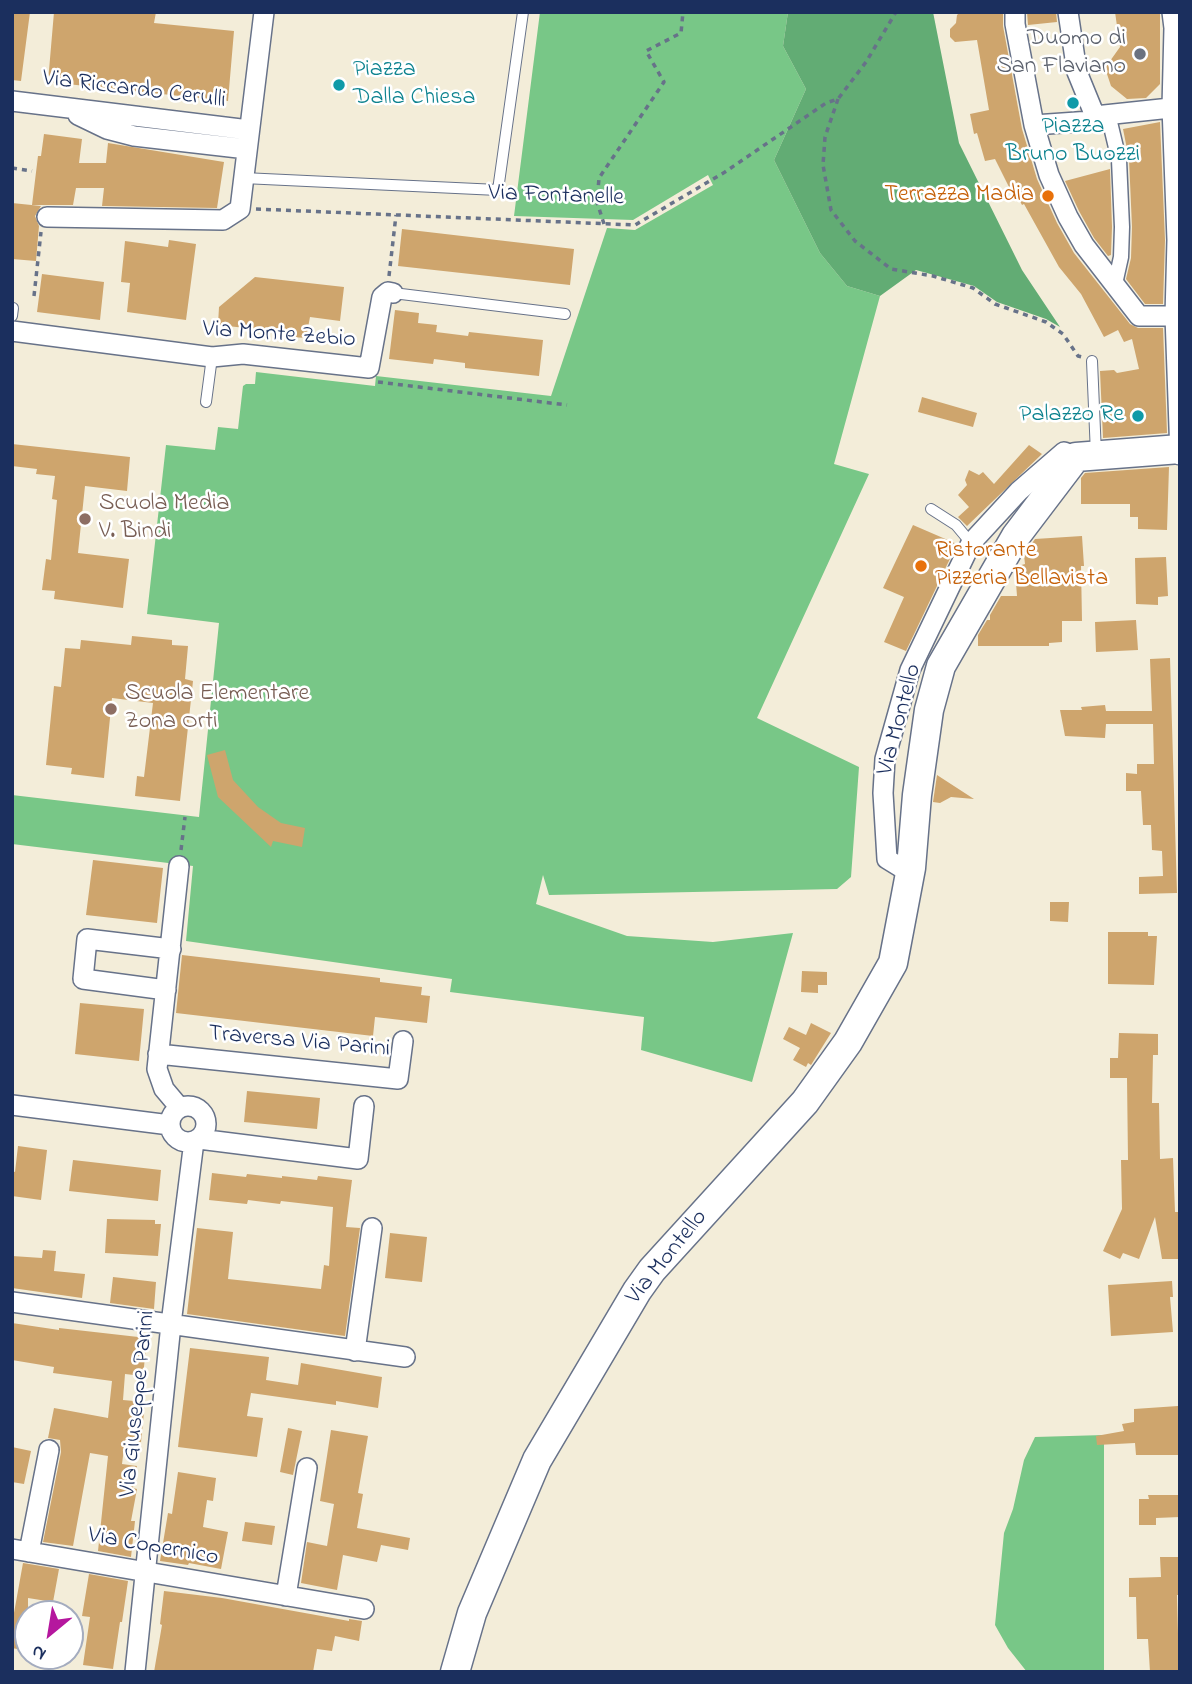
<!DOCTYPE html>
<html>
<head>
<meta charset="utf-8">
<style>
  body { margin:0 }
  #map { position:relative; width:1192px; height:1684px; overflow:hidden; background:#f3edd9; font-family:"Indie Flower",sans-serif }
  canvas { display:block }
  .frame { position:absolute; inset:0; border:14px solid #1b2f5e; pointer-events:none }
  .north { position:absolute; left:14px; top:1600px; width:70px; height:70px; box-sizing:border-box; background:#fff; border:2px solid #a4acbf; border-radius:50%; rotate:210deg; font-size:19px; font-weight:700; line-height:28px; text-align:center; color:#1b2f5e }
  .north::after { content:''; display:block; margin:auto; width:24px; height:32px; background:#b5179e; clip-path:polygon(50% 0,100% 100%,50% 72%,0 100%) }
</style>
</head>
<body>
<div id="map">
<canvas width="1192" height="1684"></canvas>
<div class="frame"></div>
<div class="north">N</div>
</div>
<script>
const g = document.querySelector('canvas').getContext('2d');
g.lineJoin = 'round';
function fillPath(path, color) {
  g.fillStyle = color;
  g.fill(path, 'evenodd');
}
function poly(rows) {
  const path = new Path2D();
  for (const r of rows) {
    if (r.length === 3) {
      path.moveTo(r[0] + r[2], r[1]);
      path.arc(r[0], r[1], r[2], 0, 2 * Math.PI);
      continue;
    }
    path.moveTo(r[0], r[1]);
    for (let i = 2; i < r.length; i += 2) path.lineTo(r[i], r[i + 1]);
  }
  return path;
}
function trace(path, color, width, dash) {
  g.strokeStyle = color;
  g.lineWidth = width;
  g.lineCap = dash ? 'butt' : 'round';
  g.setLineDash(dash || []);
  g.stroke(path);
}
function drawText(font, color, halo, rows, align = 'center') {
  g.font = font + ' "Indie Flower",sans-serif';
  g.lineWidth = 5;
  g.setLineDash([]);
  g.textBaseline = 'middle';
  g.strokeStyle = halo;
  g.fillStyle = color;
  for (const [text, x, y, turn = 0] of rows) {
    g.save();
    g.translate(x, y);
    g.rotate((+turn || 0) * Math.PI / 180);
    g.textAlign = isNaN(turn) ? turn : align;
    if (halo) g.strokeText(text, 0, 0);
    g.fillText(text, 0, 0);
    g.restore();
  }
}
const green = poly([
  [540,12,788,12,783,46,806,89,774,160,820,253,847,286,880,296,834,464,869,474,757,718,859,767,851,877,837,889,549,895,543,875,536,904,627,936,713,942,793,933,752,1082,641,1050,644,1017,450,992,452,979,186,941,193,866,12,844,12,795,199,817,219,623,147,614,166,445,215,450,218,427,238,429,243,386,246,384,255,384,256,372,375,386,376,376,551,396,607,228,635,230,713,185,708,175,633,220,514,216],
  [1104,1435,1104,1672,1027,1672,1008,1648,995,1625,1004,1533,1013,1509,1024,1460,1035,1437]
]);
const forest = poly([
  [788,12,933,12,959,143,1022,270,1060,327,1046,319,997,302,974,286,916,270,880,296,847,286,820,253,774,160,806,89,783,46]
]);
const building = poly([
  [12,12,30,12,21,81,12,80],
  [54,12,156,12,154,23,234,31,228,101,48,82],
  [960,12,1003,12,1003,26,1022,129,1037,179,1057,223,1074,253,1130,324,1138,328,1163,328,1167,433,1103,438,1100,371,1114,370,1117,373,1139,369,1132,339,1124,342,1118,330,1104,337,1081,294,1059,267,1024,204,1022,205,1016,193,1013,195,995,159,985,161,977,133,974,134,970,114,989,110,977,40,955,42,950,37,950,29,956,23,957,15],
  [1027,12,1056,12,1057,22,1028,25],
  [1115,12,1160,12,1160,84,1146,98,1127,99,1111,86,1105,68,1120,47],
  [1160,122,1165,240,1163,304,1145,304,1126,279,1131,258,1132,227,1129,159,1123,129],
  [44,134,82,139,79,163,106,163,108,143,224,162,217,208,102,206,104,188,76,188,73,205,32,205,38,156,41,156],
  [1110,169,1112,227,1111,255,1108,256,1094,238,1079,211,1065,181],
  [12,203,41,206,35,216,39,226,36,261,12,259],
  [402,229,574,249,570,285,398,266],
  [169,240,196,244,186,320,127,312,130,283,121,282,125,241,168,247],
  [42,274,104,282,100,320,37,312],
  [255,277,344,287,340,321,310,317,306,338,292,337,292,333,218,325,219,307],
  [395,310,419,313,418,323,437,325,436,332,468,336,469,332,543,340,539,376,465,368,465,363,434,359,433,364,389,359],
  [922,397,977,413,973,427,918,412],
  [12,444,130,457,127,491,85,486,78,553,129,559,123,608,54,599,55,591,42,590,46,559,51,560,57,500,52,499,55,476,36,474,37,469,12,466],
  [1029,445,1042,454,967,526,958,517,969,507,958,495,967,485,965,480,969,470,979,475,983,472,994,484],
  [1169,467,1167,530,1138,529,1138,517,1130,517,1130,504,1081,504,1081,478,1085,473],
  [913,525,957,544,906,651,884,642,904,597,883,588],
  [1082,536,1084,566,1081,566,1082,621,1062,621,1062,642,1049,643,1049,646,978,646,978,635,987,620,990,620,990,615,1001,596,1017,596,1015,570,1024,572,1018,566,1025,564,1024,555,1035,539],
  [1166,557,1168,596,1158,597,1158,605,1136,604,1135,558],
  [1136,620,1138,650,1096,652,1095,622],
  [132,636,172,640,172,645,188,646,185,679,193,681,180,801,135,796,137,776,144,777,153,703,112,698,104,778,71,774,72,768,46,765,54,686,61,687,65,648,80,649,81,640,131,645],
  [1170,658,1177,893,1139,894,1139,877,1163,876,1162,851,1152,850,1151,825,1143,825,1141,791,1126,791,1126,773,1137,774,1137,764,1154,764,1153,724,1106,724,1105,738,1065,736,1060,710,1082,710,1081,707,1105,705,1106,711,1152,711,1150,659],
  [225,750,233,780,258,807,281,823,305,828,302,847,273,841,271,847,218,797,207,755],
  [937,775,974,799,951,797,940,803,933,802],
  [93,860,163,868,157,923,86,915],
  [1050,902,1069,902,1068,922,1050,921],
  [1108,932,1148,932,1148,936,1157,936,1154,985,1108,984],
  [182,955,380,978,380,982,422,987,421,995,430,996,427,1023,375,1017,373,1036,176,1013],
  [802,971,827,972,827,985,818,985,818,993,801,992],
  [80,1003,144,1009,139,1061,75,1054],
  [811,1023,831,1033,811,1065,808,1063,806,1067,793,1060,800,1048,783,1039,789,1027,806,1035],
  [1119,1033,1158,1034,1158,1055,1153,1055,1152,1103,1159,1103,1160,1159,1173,1158,1175,1212,1180,1212,1180,1259,1162,1259,1155,1217,1139,1259,1123,1253,1120,1259,1103,1251,1122,1209,1121,1160,1128,1160,1127,1078,1110,1078,1110,1058,1118,1058],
  [247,1091,320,1098,317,1129,244,1122],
  [18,1146,47,1150,41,1200,12,1196,12,1171,15,1172],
  [73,1160,161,1170,158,1201,69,1191],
  [212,1173,246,1177,247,1174,282,1178,282,1176,317,1180,318,1176,352,1180,346,1227,360,1228,345,1336,187,1314,197,1228,233,1232,228,1279,321,1289,324,1265,329,1266,333,1207,281,1201,280,1204,248,1200,247,1204,209,1200],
  [107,1219,155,1220,155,1224,161,1224,158,1256,105,1253],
  [390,1233,427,1237,422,1282,385,1278],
  [43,1250,56,1251,54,1271,85,1274,82,1298,12,1288,12,1256,42,1258],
  [113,1277,156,1282,154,1309,110,1303],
  [1172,1281,1173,1297,1170,1297,1173,1332,1111,1336,1108,1285],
  [12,1323,59,1330,59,1328,147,1338,143,1376,125,1374,123,1400,145,1402,141,1442,125,1440,122,1464,137,1466,133,1488,137,1489,131,1521,135,1521,131,1557,98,1551,108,1456,90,1453,73,1546,43,1542,61,1452,60,1440,48,1438,54,1408,108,1418,112,1381,53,1373,54,1367,12,1360],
  [190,1348,269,1357,266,1380,298,1385,301,1363,382,1377,378,1408,336,1401,336,1405,251,1393,247,1416,263,1418,257,1457,178,1447],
  [1178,1406,1179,1455,1136,1455,1135,1443,1097,1445,1096,1436,1124,1431,1122,1424,1134,1422,1134,1409],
  [288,1428,302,1431,293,1475,280,1472],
  [331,1430,368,1436,358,1493,363,1494,357,1528,410,1538,408,1550,381,1545,377,1562,343,1555,337,1590,301,1583,307,1542,327,1546,334,1504,320,1501],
  [12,1447,31,1451,24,1484,12,1482],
  [178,1472,216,1478,213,1501,207,1500,203,1527,228,1532,221,1569,189,1563,188,1565,160,1561,168,1513,172,1514],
  [1148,1495,1180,1495,1180,1517,1156,1518,1156,1525,1139,1525,1139,1499,1149,1499],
  [245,1522,275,1526,272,1545,242,1541],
  [1160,1557,1180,1557,1180,1595,1177,1595,1179,1672,1150,1672,1148,1639,1137,1639,1136,1597,1129,1597,1129,1578,1161,1577],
  [23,1563,59,1569,53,1602,28,1598,28,1651,12,1648,12,1624],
  [89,1574,128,1581,122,1622,120,1622,113,1669,83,1665,90,1617,82,1616],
  [164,1591,222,1598,349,1621,349,1619,362,1621,359,1641,335,1636,332,1651,317,1649,313,1672,154,1672,162,1625,160,1624]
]);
const path = poly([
  [838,99,825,137,823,165,831,210,855,241,891,269,933,276,973,288,995,304,1046,322,1063,334,1078,356,1082,357],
  [12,168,32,171],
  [256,209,635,225,725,172,826,103,838,99,866,62,896,12],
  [604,224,597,202,599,178,664,82,646,51,681,33,683,12],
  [389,276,396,215],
  [34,296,41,232],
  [378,382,567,405],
  [181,850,185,817]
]);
const service = poly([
  [243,178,498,190,523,12],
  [393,293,565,314],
  [12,316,13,308],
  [1092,361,1096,454],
  [206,402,212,357],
  [931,509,956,525,971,543]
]);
const pedestrian = poly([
  [1108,114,1119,160,1122,227,1121,257,1115,284]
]);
const minor = poly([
  [1015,12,1015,24,1034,125,1049,175,1068,217,1084,245,1139,316,1175,316],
  [1068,12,1077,72,1095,116],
  [1172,12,1174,28,1172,107,1177,240,1175,316,1180,455],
  [12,101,249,130],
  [78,115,107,129,134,136,247,149],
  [1034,125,1091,121,1095,116,1180,107],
  [47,217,223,220,240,209,264,12],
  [12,331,212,357,243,354,369,368,382,297,388,292,393,293],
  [179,866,157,1069,164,1089,180,1108],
  [911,868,900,867,887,859,883,793,885,759,910,670,971,543,1019,491,1064,452,1076,457],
  [166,990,83,979,87,939,171,949],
  [158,1054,398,1079,403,1041],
  [12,1105,170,1125],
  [188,1124,18],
  [199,1139,358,1159,364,1106],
  [12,1302,405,1357],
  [355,1351,372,1228],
  [12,1549,364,1609],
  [29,1552,49,1450],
  [286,1596,307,1468],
  [135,1672,171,1324,194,1141]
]);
const secondary = poly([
  [455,1672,472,1613,537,1460,637,1291,652,1270,805,1102,848,1042,893,963,911,868,917,795,929,710,941,666,1016,536,1076,457,1180,449]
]);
const markers = [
  [1140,54,7,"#6b7280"],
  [339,85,7,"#0f9aa8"],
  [1073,103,7,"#0f9aa8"],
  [1048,196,7,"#e8710a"],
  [1138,416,7,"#0f9aa8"],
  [85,519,7,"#8d6e63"],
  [921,566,7,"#e8710a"],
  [111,709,7,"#8d6e63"]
];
const worshipNames = [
  ["Duomo di",1126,40],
  ["San Flaviano",1126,68]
];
const cultureNames = [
  ["Piazza",353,71],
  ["Dalla Chiesa",353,99],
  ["Piazza",1073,128,"center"],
  ["Bruno Buozzi",1073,156,"center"],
  ["Palazzo Re",1124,416,"right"]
];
const streetNames = [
  ["Via Riccardo Cerulli",134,91,7],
  ["Via Fontanelle",556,197,2],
  ["Via Monte Zebio",279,336,4],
  ["Via Montello",901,720,-75],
  ["Traversa Via Parini",299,1043,5],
  ["Via Montello",668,1258,-51],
  ["Via Giuseppe Parini",139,1404,-84],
  ["Via Copernico",153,1548,10]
];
const foodNames = [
  ["Terrazza Madia",1034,196],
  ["Ristorante",935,552,"left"],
  ["Pizzeria Bellavista",935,580,"left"]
];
const educationNames = [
  ["Scuola Media",99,505],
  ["V. Bindi",99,533],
  ["Scuola Elementare",125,695],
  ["Zona Orti",125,723]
];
fillPath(green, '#78c787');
fillPath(forest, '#62ac74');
fillPath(building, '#cea56d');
trace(service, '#677289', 12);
trace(pedestrian, '#677289', 17);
trace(minor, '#677289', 22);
trace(secondary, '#677289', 31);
trace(path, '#677289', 3.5, [5, 5]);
trace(service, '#fff', 10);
trace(pedestrian, '#fff', 14);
trace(minor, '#fff', 19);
trace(secondary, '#fff', 28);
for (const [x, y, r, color] of markers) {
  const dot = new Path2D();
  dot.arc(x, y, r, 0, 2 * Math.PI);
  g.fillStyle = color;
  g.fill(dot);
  trace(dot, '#fff', 2.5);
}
drawText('24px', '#5b616d', '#fff', worshipNames, 'right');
drawText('24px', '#0d838f', '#fff', cultureNames, 'left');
drawText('24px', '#1b2f5e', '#fff', streetNames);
drawText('24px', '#c56008', '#fff', foodNames, 'right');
drawText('24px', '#785e54', '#fff', educationNames, 'left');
</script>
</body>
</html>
